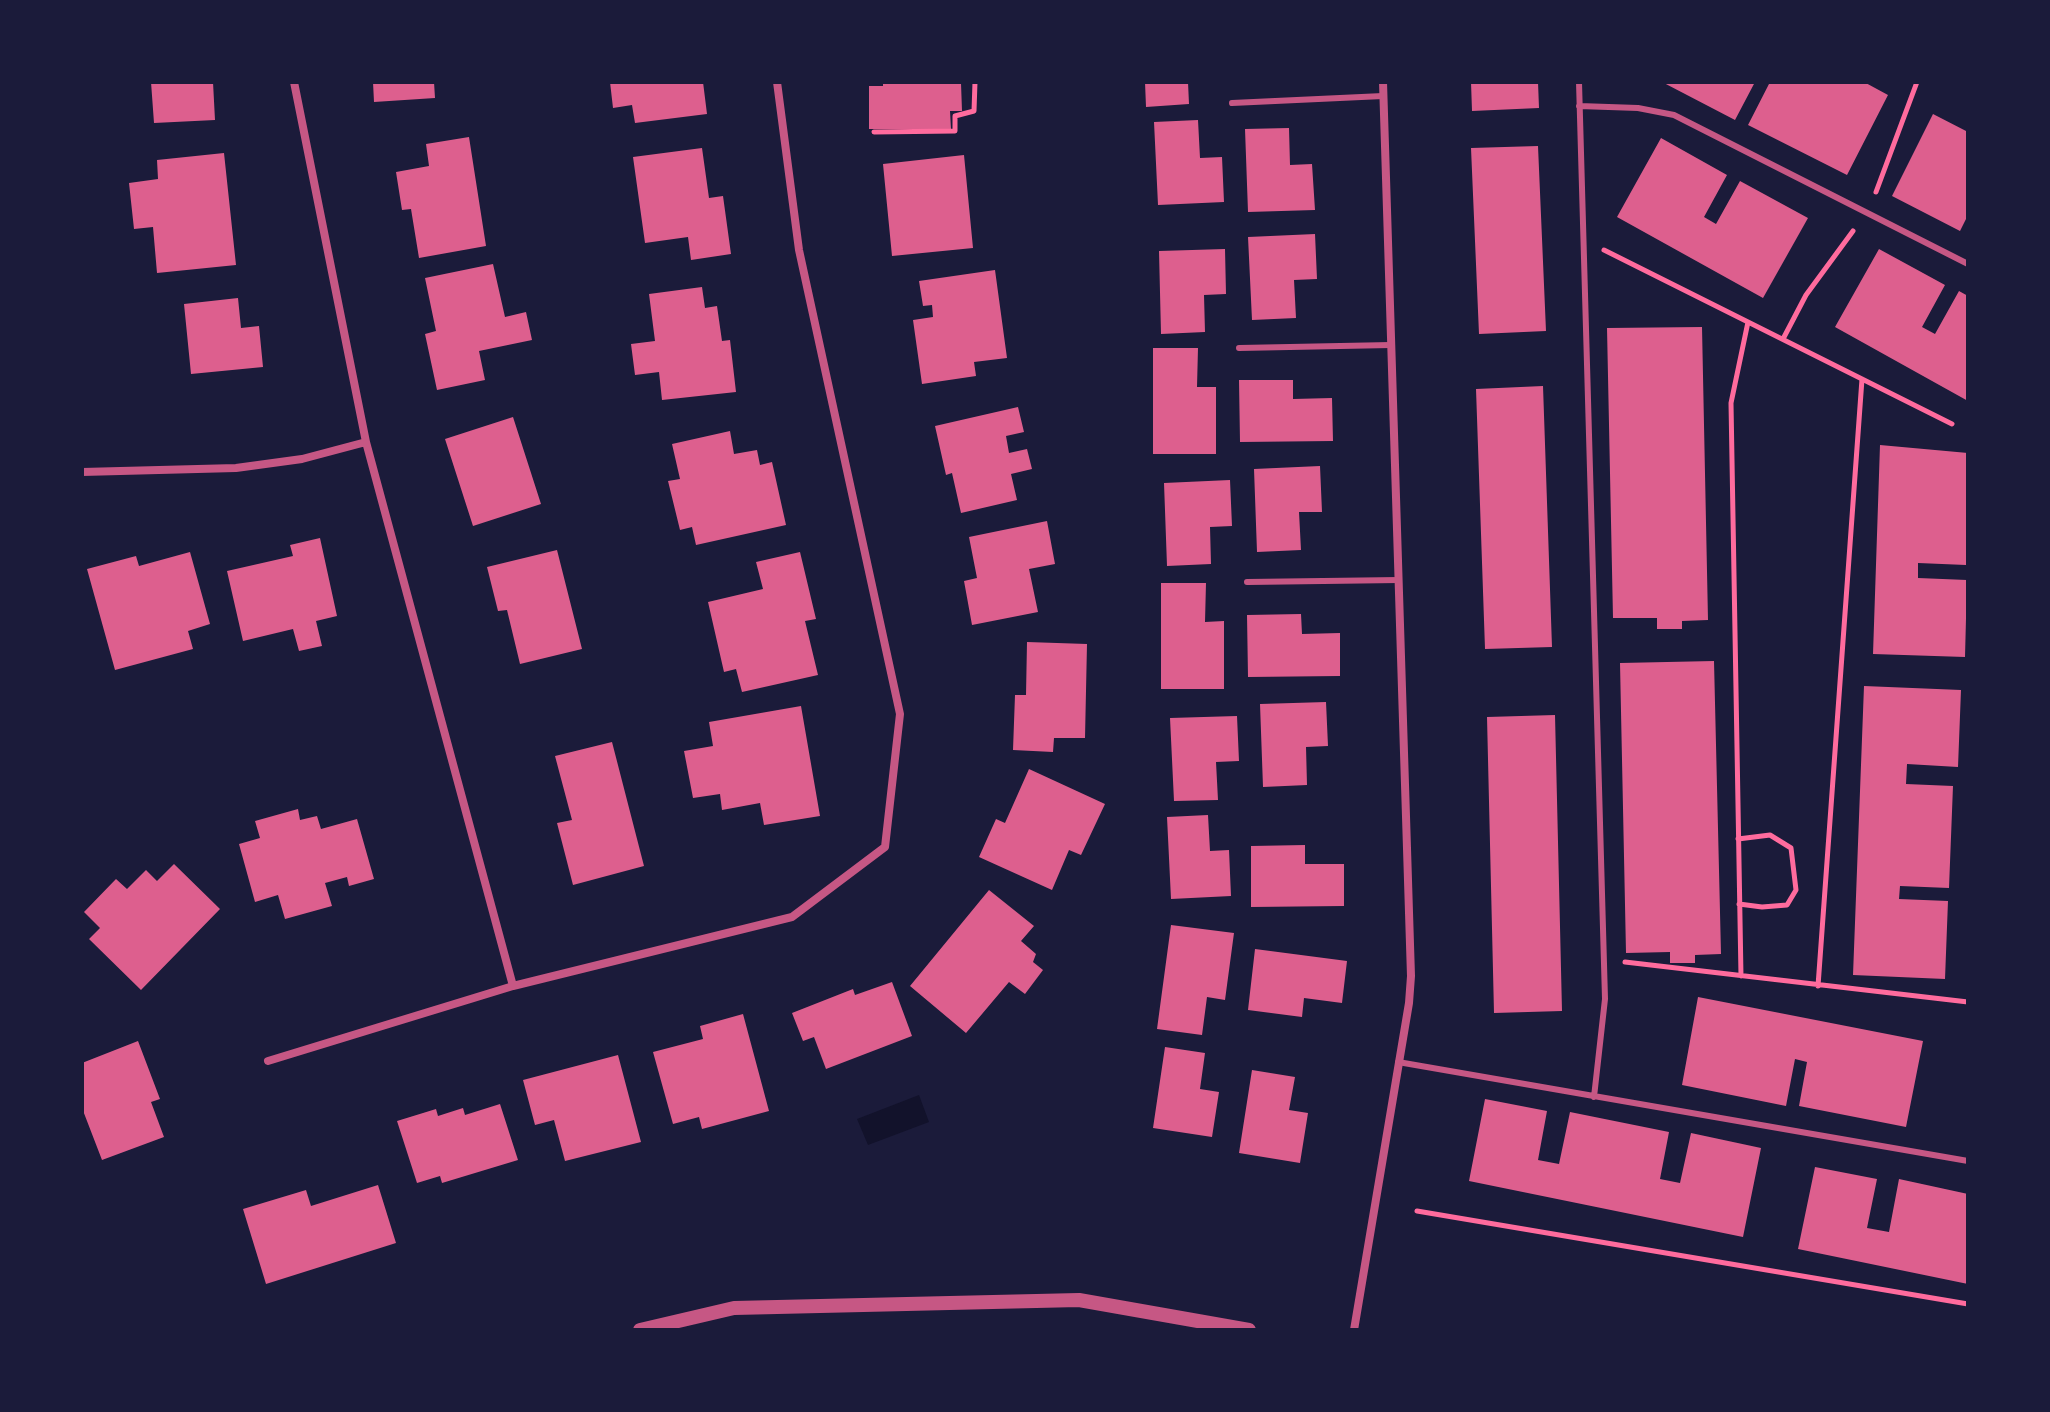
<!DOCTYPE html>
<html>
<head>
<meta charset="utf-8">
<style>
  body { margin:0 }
  #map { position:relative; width:2050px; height:1412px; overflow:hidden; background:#1b1b3a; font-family:"Fira Sans",sans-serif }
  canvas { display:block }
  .frame { position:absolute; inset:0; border:84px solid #1b1b3a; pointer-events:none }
</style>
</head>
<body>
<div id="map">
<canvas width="2050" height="1412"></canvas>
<div class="frame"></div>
</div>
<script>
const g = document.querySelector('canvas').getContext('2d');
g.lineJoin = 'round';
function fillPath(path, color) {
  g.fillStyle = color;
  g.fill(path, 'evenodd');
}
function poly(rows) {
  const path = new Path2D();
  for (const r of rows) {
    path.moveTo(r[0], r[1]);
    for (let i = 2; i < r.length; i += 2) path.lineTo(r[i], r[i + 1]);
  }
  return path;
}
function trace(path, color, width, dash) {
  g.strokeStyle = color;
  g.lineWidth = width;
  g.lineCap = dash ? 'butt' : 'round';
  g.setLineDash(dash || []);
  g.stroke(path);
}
const water = poly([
  [919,1095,929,1122,868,1145,857,1119]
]);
const building = poly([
  [151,82,213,82,215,120,154,123],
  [373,82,434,82,435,98,374,102],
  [610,82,703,82,707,114,635,123,632,105,613,108],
  [883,82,961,83,962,111,950,111,951,129,869,129,869,86,883,86],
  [1145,82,1188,82,1189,104,1146,107],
  [1471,82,1538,82,1539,108,1472,111],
  [1662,82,1755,82,1735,120],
  [1770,82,1864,82,1888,95,1847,175,1748,125],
  [1933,114,1968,132,1968,215,1960,231,1892,196],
  [1198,120,1200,158,1222,157,1224,202,1158,205,1154,122],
  [1289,128,1290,165,1312,164,1315,210,1248,212,1245,129],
  [469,137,486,246,419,258,411,209,402,210,396,172,429,166,426,144],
  [1661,138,1727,175,1704,217,1716,224,1740,181,1808,218,1763,298,1617,217],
  [1538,146,1546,331,1479,334,1471,148],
  [702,148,709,198,723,196,731,254,691,260,688,237,645,243,633,157],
  [224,153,236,265,157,273,153,227,134,229,129,183,158,179,157,160],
  [964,155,973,248,892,256,883,164],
  [1315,234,1317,279,1294,280,1296,318,1252,320,1248,237],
  [1225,249,1226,294,1204,295,1205,332,1161,334,1159,251],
  [1879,249,1945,285,1922,327,1935,334,1959,291,1968,296,1968,401,1835,327],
  [493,264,505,317,526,312,532,340,479,351,485,380,437,390,425,334,436,331,425,278],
  [995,270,1007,358,974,362,976,376,922,384,913,320,933,317,932,305,923,306,919,281],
  [702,287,705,308,717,306,722,341,730,340,736,392,662,400,659,372,635,375,631,344,655,341,649,294],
  [238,298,241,328,259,326,263,367,191,374,184,304],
  [1702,327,1708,620,1682,621,1682,629,1657,629,1657,618,1613,618,1607,328],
  [1153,348,1198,348,1197,387,1216,387,1216,454,1153,454],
  [1239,380,1293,380,1293,399,1332,398,1333,441,1240,442],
  [1543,386,1552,647,1485,649,1476,389],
  [1018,407,1024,432,1006,436,1009,453,1027,449,1032,469,1011,474,1017,500,961,513,952,473,946,475,935,426],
  [513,417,541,504,473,526,445,439],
  [730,431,734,454,757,450,760,465,772,462,786,525,696,545,692,527,680,530,668,481,680,479,672,444],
  [1880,445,1968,453,1966,565,1918,563,1918,578,1967,580,1965,657,1873,654],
  [1320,466,1322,512,1299,512,1301,550,1257,552,1254,469],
  [1230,480,1232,526,1210,527,1211,564,1167,566,1164,483],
  [1047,521,1055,564,1029,569,1038,612,972,625,964,581,977,578,969,537],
  [320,538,337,616,316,621,322,646,299,651,293,629,243,641,227,571,293,556,290,545],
  [557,550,582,649,520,664,507,610,498,611,487,567],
  [190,552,210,624,188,631,193,649,115,670,87,569,136,556,139,566],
  [800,552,816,619,805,621,818,675,742,692,736,669,724,672,708,602,763,589,756,562],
  [1161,583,1206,583,1205,622,1224,621,1224,689,1161,689],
  [1301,614,1302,634,1340,633,1340,676,1248,677,1247,615],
  [1027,642,1087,644,1085,738,1054,738,1053,752,1013,750,1015,695,1026,695],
  [1714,661,1721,954,1695,955,1695,963,1670,963,1670,952,1626,953,1620,663],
  [1864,686,1961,690,1958,767,1907,764,1906,784,1953,786,1949,888,1900,886,1899,899,1948,901,1945,979,1853,975],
  [1326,702,1328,746,1306,747,1307,785,1263,787,1260,704],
  [801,706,820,816,764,825,760,803,722,810,720,794,693,798,684,751,713,746,709,722],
  [1555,715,1562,1011,1494,1013,1487,717],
  [1237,716,1239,761,1216,762,1218,800,1174,801,1170,718],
  [612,742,644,866,573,885,557,823,572,820,555,756],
  [1029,769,1105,804,1081,855,1069,850,1052,890,979,857,996,819,1005,823],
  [298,809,300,820,317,816,321,829,357,819,374,879,349,886,347,877,325,883,332,906,285,919,278,895,255,902,239,844,260,838,255,821],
  [1208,815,1210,851,1229,850,1231,896,1171,899,1167,817],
  [1305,845,1305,864,1344,864,1344,906,1251,907,1251,846],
  [174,864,220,909,141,990,89,939,100,928,84,912,116,879,127,889,146,870,157,881],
  [989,890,1034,926,1021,941,1036,954,1033,962,1043,970,1025,994,1009,982,966,1033,910,986],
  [1171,925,1234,933,1225,1000,1207,997,1202,1035,1157,1029],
  [1255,949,1347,961,1342,1003,1304,998,1302,1017,1248,1010],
  [892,982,912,1036,826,1069,814,1037,803,1041,792,1013,853,989,855,995],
  [1698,997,1923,1041,1906,1127,1799,1106,1807,1062,1795,1059,1786,1106,1682,1085],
  [743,1014,769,1111,702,1129,699,1117,673,1124,653,1052,703,1039,700,1026],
  [138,1041,160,1099,151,1102,164,1137,102,1160,82,1108,84,1076,82,1063],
  [1165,1047,1205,1053,1200,1089,1219,1092,1212,1137,1153,1128],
  [618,1055,641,1142,565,1161,554,1120,535,1125,523,1080],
  [1252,1070,1295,1077,1289,1110,1308,1113,1300,1163,1239,1153],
  [1485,1099,1547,1111,1538,1160,1559,1164,1570,1112,1669,1132,1660,1179,1680,1183,1691,1133,1761,1148,1743,1237,1469,1181],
  [500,1104,518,1160,442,1183,440,1176,417,1183,397,1121,436,1109,438,1116,463,1108,465,1115],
  [1815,1167,1877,1179,1867,1228,1889,1232,1899,1179,1968,1194,1968,1284,1798,1249],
  [378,1185,396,1243,266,1284,243,1209,306,1190,311,1206]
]);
const path = poly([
  [874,132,955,131,955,116,974,111,975,82],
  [1876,192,1917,82],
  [1604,250,1952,424],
  [1783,339,1806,295,1853,231],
  [1738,839,1770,835,1791,848,1796,890,1787,905,1762,907,1739,904],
  [1625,962,1968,1002],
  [1741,976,1731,403,1748,322],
  [1818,986,1862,379],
  [1417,1211,1968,1304]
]);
const service = poly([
  [1579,82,1605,999,1594,1097],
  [1232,103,1383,96],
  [1579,106,1638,108,1674,115,1968,264],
  [1239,348,1391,345],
  [1247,582,1399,580],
  [1398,1062,1968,1161]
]);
const minor = poly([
  [294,82,366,442,513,986],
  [82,472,236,468,302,459,366,442],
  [268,1061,513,986,792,917,885,847,900,714,799,250,777,82],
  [1354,1330,1409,1003,1411,976,1383,82]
]);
const tertiary = poly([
  [640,1330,734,1308,1079,1300,1249,1330]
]);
fillPath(water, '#12122b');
fillPath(building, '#dd5f8e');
trace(path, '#ff6b9d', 5);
trace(service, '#c65784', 6);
trace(minor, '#c65784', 8);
trace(tertiary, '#c65784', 14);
</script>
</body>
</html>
